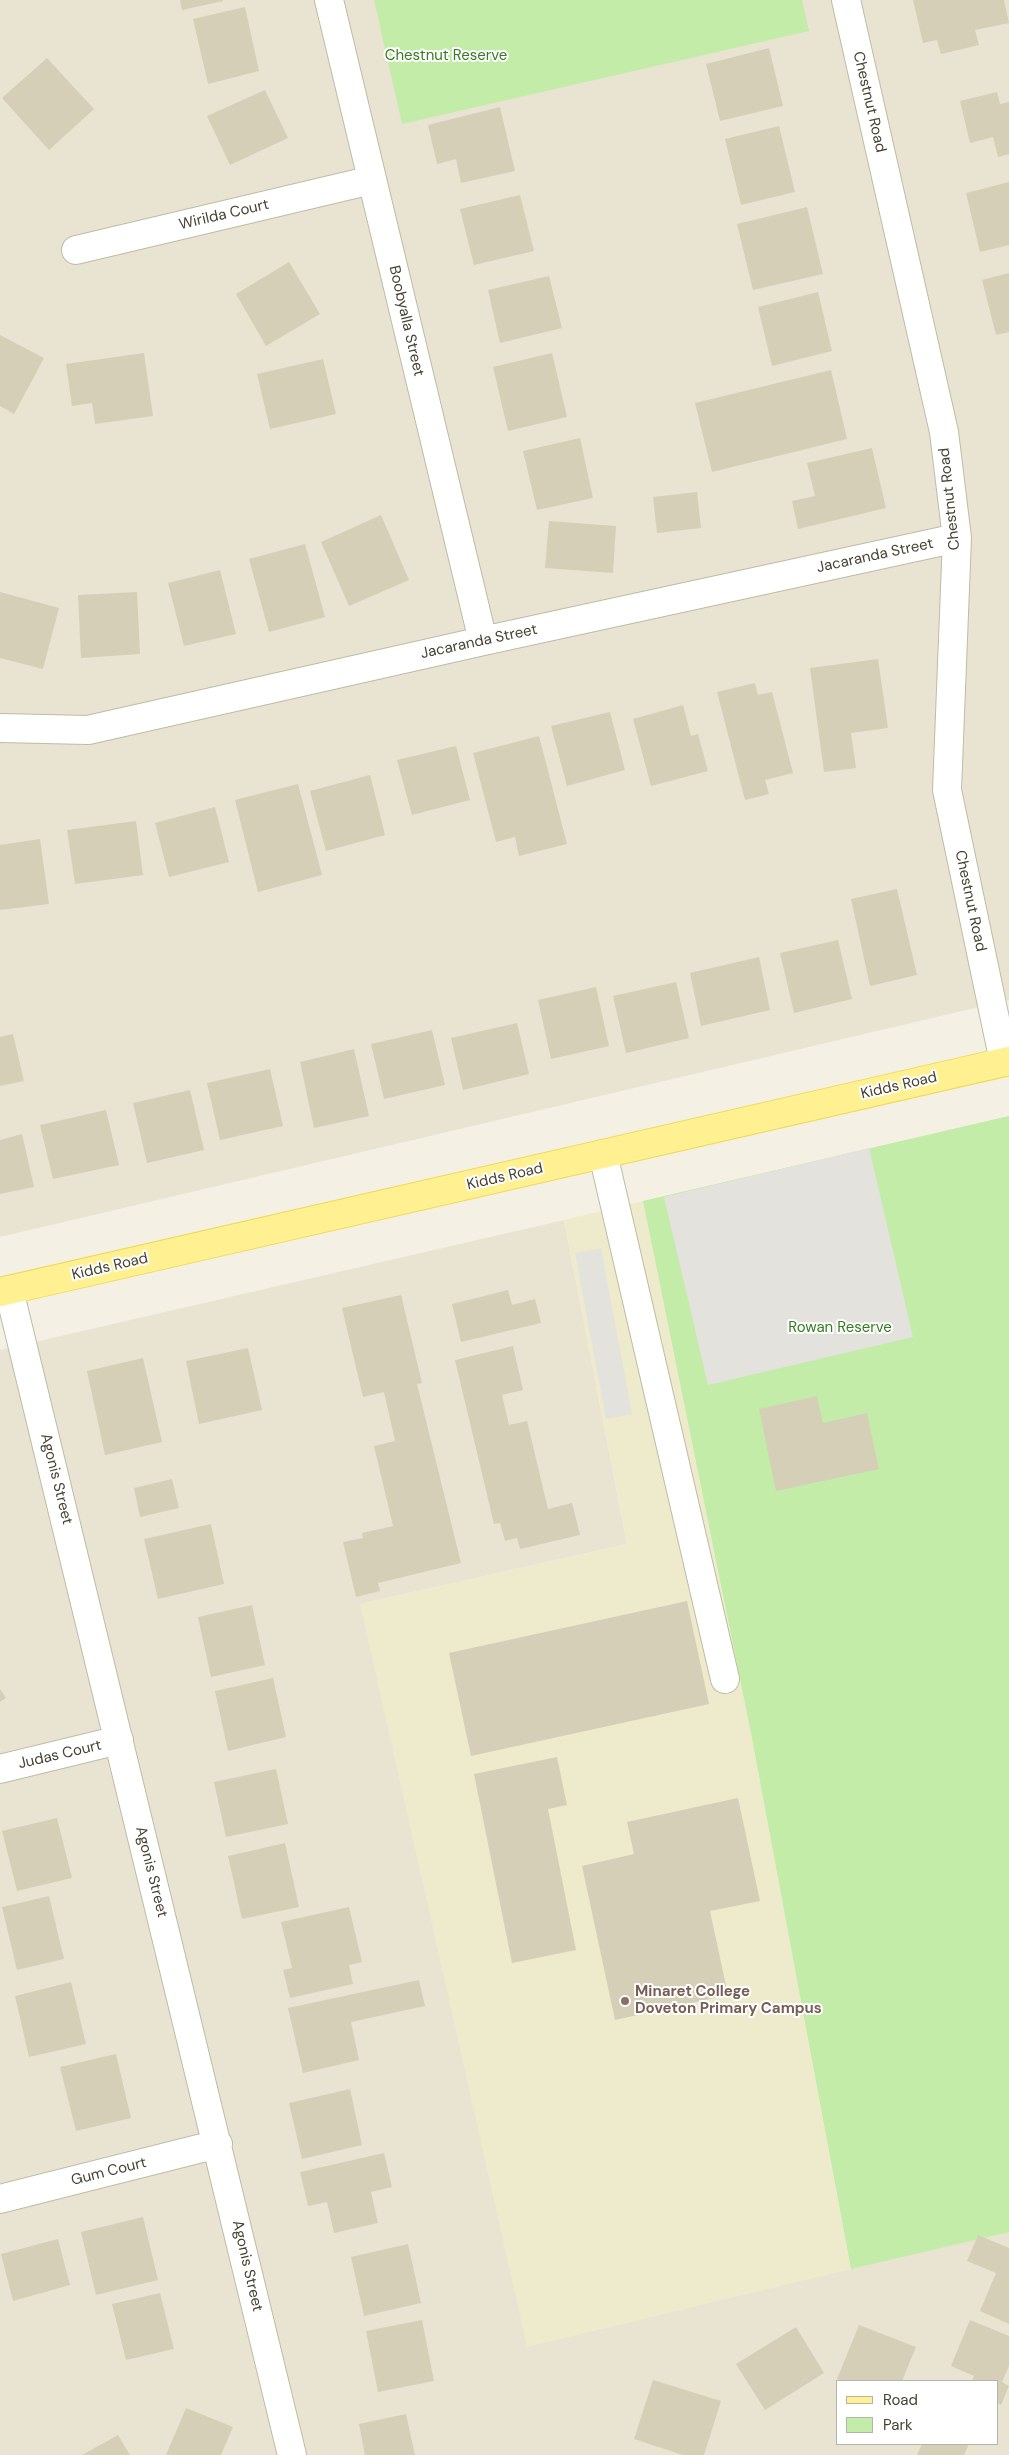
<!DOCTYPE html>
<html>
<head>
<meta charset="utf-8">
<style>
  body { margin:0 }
  #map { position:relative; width:1009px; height:2455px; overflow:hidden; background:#f4f1e4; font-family:"DM Sans",sans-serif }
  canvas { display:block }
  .legend { position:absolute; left:836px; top:2380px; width:162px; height:65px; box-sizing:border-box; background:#fff; border:1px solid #b5b3ad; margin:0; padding:6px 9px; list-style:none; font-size:15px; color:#464233 }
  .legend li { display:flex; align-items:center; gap:10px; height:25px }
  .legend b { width:25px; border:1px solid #b5b3ad }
</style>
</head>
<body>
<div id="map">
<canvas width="1009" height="2455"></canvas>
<ul class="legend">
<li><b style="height:6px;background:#fff191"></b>Road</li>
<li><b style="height:14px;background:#c3eca9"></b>Park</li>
</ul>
</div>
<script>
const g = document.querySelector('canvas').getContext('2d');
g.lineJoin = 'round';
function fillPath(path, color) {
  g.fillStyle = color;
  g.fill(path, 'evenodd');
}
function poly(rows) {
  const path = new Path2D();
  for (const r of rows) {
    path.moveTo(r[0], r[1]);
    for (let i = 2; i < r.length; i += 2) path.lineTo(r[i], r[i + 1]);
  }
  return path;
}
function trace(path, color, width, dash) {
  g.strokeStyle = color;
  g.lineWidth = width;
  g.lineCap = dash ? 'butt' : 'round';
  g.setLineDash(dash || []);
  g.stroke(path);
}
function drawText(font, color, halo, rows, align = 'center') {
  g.font = font + ' "DM Sans",sans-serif';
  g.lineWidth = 4;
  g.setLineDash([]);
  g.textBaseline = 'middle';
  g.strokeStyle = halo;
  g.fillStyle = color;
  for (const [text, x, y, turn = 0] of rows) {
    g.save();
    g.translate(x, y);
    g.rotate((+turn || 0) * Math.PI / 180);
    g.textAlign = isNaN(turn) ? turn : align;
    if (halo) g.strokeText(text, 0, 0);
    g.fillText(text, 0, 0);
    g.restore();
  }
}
const residential = poly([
  [0,0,1009,0,1009,1000,0,1237],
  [1009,1116,1009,2455,0,2455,0,1350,564,1220,627,1544,360,1604,851,2269,751,1733,643,1201],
  [838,2381,998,2381,998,2444,838,2444]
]);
const education = poly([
  [643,1201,751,1733,851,2269,527,2347,360,1604,627,1544,564,1220]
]);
const green = poly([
  [374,0,802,0,809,31,402,124],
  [1009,1116,1009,2232,851,2269,751,1733,643,1201]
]);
const parking = poly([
  [869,1148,913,1337,708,1385,664,1197],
  [601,1248,632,1414,606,1419,575,1253]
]);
const building = poly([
  [180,0,223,0,223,1,182,10],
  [913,0,1004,0,1009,23,975,30,979,45,941,54,937,40,923,43],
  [245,7,259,71,208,84,193,19],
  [769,48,783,106,720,121,706,64],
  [47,58,94,109,49,150,2,98],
  [265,90,288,138,230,165,207,116],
  [997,92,1000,104,1009,102,1009,154,998,157,993,137,970,143,960,101],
  [500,107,515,171,461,183,456,159,437,164,428,125],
  [779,126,795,192,741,205,725,139],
  [1009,182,1009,245,980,252,966,193],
  [520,195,534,251,474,265,460,209],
  [807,207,823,274,753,290,737,224],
  [289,262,320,314,266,346,236,294],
  [1009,273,1009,332,996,335,982,280],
  [549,276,562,328,500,343,488,290],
  [818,292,832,351,772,366,758,307],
  [0,335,44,358,14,414,0,406],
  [144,353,153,416,95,424,92,403,72,406,66,364],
  [552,353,567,417,508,431,493,367],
  [323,359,336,414,270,429,257,374],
  [831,370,847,439,712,472,695,403],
  [580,438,593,498,537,510,523,451],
  [872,448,886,508,798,529,792,501,815,496,807,463],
  [697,492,701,528,657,533,653,497],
  [381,515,409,580,349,606,321,542],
  [549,521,616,526,613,573,545,568],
  [305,544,325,617,269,632,249,559],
  [220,570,236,634,184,646,168,583],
  [0,592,59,608,43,669,0,658],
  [137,592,140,654,81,658,78,595],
  [878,659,888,728,851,733,856,768,824,772,810,668],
  [755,683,758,695,772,692,793,773,765,780,769,794,745,800,717,692],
  [683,705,691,736,698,734,708,771,651,786,633,719],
  [610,712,625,770,567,786,551,726],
  [539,736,567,844,519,856,515,837,496,842,473,753],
  [456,746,470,800,412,815,397,760],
  [370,775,385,835,326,851,310,791],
  [298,784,322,875,258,892,235,800],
  [215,807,229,862,169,877,155,823],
  [136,821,143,875,75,884,67,830],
  [40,839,49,904,0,910,0,845],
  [897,889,917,975,870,986,851,899],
  [838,940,852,999,794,1013,780,953],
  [759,957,770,1010,701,1026,690,973],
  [676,982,689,1038,626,1053,613,996],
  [596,987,609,1046,551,1059,538,1000],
  [517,1023,529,1074,463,1090,451,1038],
  [432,1030,445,1085,384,1099,371,1044],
  [13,1034,24,1081,0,1086,0,1037],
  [354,1049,369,1116,314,1128,300,1062],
  [270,1069,283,1126,220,1140,207,1083],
  [190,1090,204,1150,147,1163,133,1103],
  [106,1110,119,1165,53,1179,40,1125],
  [22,1134,34,1187,0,1194,0,1140],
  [508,1290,512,1305,535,1299,541,1323,461,1342,452,1304],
  [401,1295,422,1383,417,1384,461,1563,378,1583,380,1591,356,1597,343,1542,363,1538,362,1533,393,1526,374,1446,395,1441,384,1392,363,1397,342,1308],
  [513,1346,523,1390,502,1395,509,1425,527,1421,548,1509,572,1503,580,1535,520,1549,517,1538,505,1541,500,1523,494,1524,455,1360],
  [248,1348,262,1410,199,1424,186,1361],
  [143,1358,162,1442,105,1455,87,1371],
  [817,1396,823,1423,867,1413,879,1469,776,1491,759,1409],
  [172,1479,179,1508,140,1517,134,1488],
  [211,1524,224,1584,158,1599,144,1539],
  [687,1601,709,1704,471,1756,449,1653],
  [252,1605,265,1665,211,1677,198,1617],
  [273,1678,286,1737,228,1751,215,1691],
  [0,1689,6,1698,0,1702],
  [557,1757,567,1805,548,1809,576,1950,512,1963,474,1774],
  [276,1769,288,1824,226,1837,214,1782],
  [738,1798,760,1901,710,1911,728,1995,615,2020,582,1866,634,1854,627,1822],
  [57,1818,72,1878,17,1891,2,1831],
  [285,1843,299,1907,242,1919,228,1856],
  [49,1896,64,1959,17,1970,2,1907],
  [349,1907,362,1962,349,1965,353,1984,290,1998,283,1970,292,1968,281,1922],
  [419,1980,425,2006,351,2022,359,2060,303,2073,288,2008],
  [71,1982,86,2044,29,2057,15,1996],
  [116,2054,131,2118,76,2131,60,2067],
  [350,2089,362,2145,302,2159,289,2103],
  [384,2153,392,2187,371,2192,378,2223,334,2233,327,2202,308,2206,300,2172],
  [143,2217,158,2280,96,2295,81,2232],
  [978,2235,1009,2248,1009,2324,980,2311,996,2273,967,2261],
  [58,2239,70,2285,13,2301,1,2254],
  [408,2244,421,2303,364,2316,351,2257],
  [160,2293,174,2349,126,2360,112,2304],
  [422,2320,434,2381,378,2392,366,2331],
  [970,2320,1009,2336,1009,2366,1002,2382,1009,2386,1001,2405,998,2403,998,2381,972,2381,974,2376,951,2366],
  [859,2325,916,2347,902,2381,844,2381,837,2379],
  [796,2327,824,2373,765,2410,736,2364],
  [653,2380,721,2401,704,2455,683,2455,634,2439],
  [186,2408,233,2427,221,2455,166,2455],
  [406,2414,415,2455,365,2455,359,2424],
  [118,2435,130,2455,82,2455],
  [922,2444,969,2444,964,2455,917,2455]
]);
const minor = poly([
  [329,0,483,641],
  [846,0,944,432,957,538,947,790,1004,1062],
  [76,250,372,180],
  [0,728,88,730,483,641,957,538],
  [603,1154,725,1679],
  [9,1290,292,2455],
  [0,1769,119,1740],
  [0,2199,218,2144]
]);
const major = poly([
  [0,1292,1009,1061]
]);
const markers = [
  [625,2001,5,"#8d6e63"]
];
const parkNames = [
  ["Chestnut Reserve",446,56],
  ["Rowan Reserve",840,1328]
];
const streetNames = [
  ["Chestnut Road",869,102,77],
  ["Wirilda Court",224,215,-13],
  ["Boobyalla Street",406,321,77],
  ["Chestnut Road",950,499,-96],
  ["Jacaranda Street",875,556,-12],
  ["Jacaranda Street",479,642,-12],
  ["Chestnut Road",970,901,78],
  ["Kidds Road",899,1086,-13],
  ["Kidds Road",505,1177,-13],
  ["Kidds Road",110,1267,-13],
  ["Agonis Street",56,1479,76],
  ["Judas Court",60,1755,-13],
  ["Agonis Street",151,1872,76],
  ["Gum Court",109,2172,-14],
  ["Agonis Street",247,2266,77]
];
const educationNames = [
  ["Minaret College",635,1992],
  ["Doveton Primary Campus",635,2009]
];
fillPath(residential, '#e8e4d1');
fillPath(education, '#eeeacc');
fillPath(green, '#c3eca9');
fillPath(parking, '#e4e2dd');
fillPath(building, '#d6cfb8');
trace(minor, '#c0bba6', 30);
trace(major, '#eed958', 30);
trace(minor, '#fff', 28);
trace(major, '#fff191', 28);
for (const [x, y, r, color] of markers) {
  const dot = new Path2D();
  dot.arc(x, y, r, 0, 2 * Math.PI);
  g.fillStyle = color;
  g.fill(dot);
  trace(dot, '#fff', 2);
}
drawText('15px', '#367d22', '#fff', parkNames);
drawText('15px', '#464233', '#fff', streetNames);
drawText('bold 15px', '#785e54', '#fff', educationNames, 'left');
</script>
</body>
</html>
